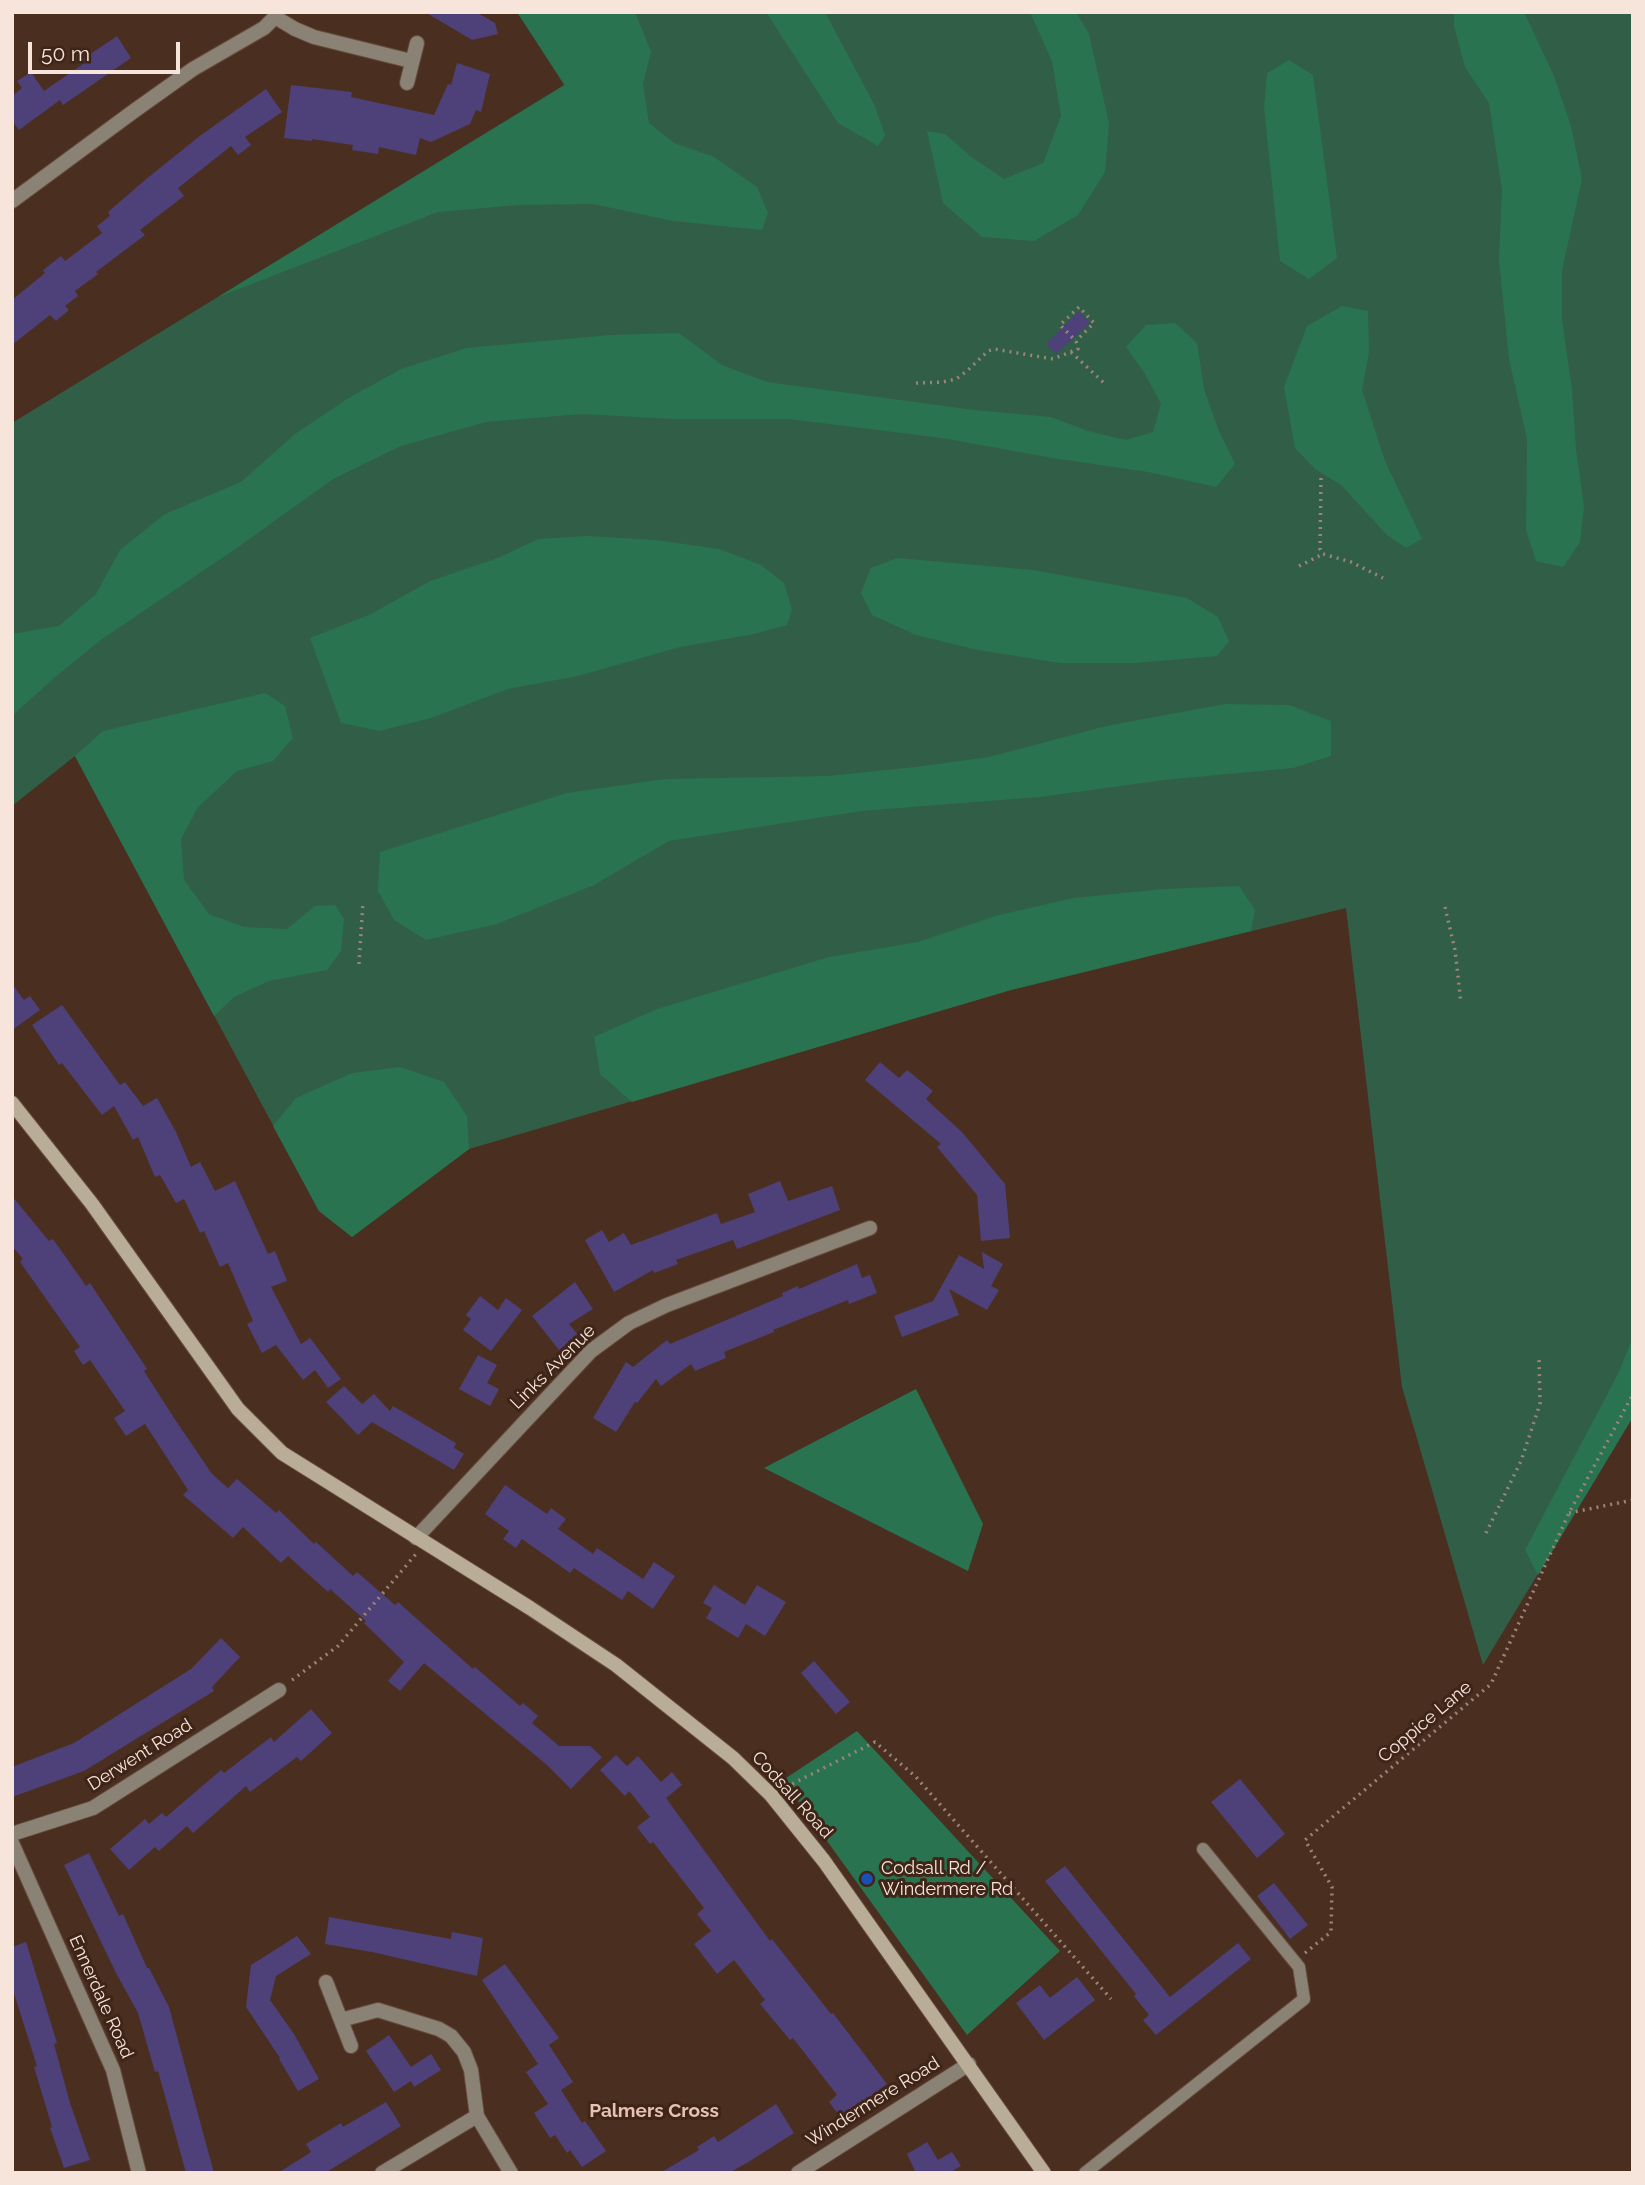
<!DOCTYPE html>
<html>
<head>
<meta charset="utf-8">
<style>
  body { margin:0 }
  #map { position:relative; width:1645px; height:2185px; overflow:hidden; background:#4a2f20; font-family:Raleway,sans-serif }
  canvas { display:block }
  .frame { position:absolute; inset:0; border:14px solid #f7e4db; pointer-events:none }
  .scale { position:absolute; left:28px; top:42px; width:152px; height:32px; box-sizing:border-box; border:4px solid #f7e4db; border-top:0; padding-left:9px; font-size:21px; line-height:24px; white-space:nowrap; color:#f7e4db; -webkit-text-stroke:5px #3f2517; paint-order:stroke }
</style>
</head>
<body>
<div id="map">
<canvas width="1645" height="2185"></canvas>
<div class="frame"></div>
<div class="scale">50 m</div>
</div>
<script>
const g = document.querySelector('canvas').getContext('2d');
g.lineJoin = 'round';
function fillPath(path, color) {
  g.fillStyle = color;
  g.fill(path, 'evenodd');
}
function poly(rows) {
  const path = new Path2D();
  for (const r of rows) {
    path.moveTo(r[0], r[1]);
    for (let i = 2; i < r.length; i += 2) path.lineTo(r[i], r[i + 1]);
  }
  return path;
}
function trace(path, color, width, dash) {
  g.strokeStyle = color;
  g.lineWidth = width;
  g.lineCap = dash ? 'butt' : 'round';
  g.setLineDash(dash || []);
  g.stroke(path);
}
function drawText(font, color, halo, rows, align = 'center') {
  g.font = font + ' Raleway,sans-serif';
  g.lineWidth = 6;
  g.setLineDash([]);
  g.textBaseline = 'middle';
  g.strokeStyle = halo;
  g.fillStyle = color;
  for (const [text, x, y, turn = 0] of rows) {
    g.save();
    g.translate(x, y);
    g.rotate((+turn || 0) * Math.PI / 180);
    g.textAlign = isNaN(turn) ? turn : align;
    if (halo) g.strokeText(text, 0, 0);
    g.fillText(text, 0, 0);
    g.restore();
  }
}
const green = poly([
  [517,12,1633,12,1633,1416,1483,1665,1402,1387,1346,908,1011,990,469,1149,352,1237,319,1211,75,756,12,806,12,423,564,85]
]);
const forest = poly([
  [517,12,635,12,651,52,643,84,649,123,674,143,714,157,757,187,768,213,762,230,673,221,593,204,519,205,438,212,218,297,565,85],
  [766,12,825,12,875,106,885,136,878,146,838,123],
  [1030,12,1076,12,1089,34,1109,123,1105,172,1078,215,1034,241,982,237,943,203,927,131,945,134,970,156,1004,179,1043,163,1061,116,1052,61],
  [1454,12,1524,12,1554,76,1571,126,1582,179,1562,271,1562,320,1572,389,1576,449,1584,507,1580,542,1563,567,1536,561,1526,530,1527,439,1509,359,1499,260,1502,190,1489,103,1465,67,1454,26],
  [1289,60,1313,75,1337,258,1309,279,1280,261,1264,107,1267,73],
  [1342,306,1368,311,1369,352,1362,390,1385,461,1422,539,1406,548,1387,535,1341,485,1315,469,1295,448,1284,387,1307,326],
  [1175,323,1197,343,1204,389,1218,429,1235,464,1216,487,1148,472,1052,458,942,438,789,419,675,419,582,414,486,422,401,446,333,479,234,550,102,639,54,678,12,716,12,634,59,626,96,594,120,550,165,514,241,482,295,434,347,399,401,369,466,348,610,335,679,333,722,365,767,382,974,410,1051,417,1088,431,1126,440,1153,432,1161,404,1144,372,1126,347,1146,325],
  [588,536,656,540,719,549,761,565,784,583,792,609,787,625,754,634,680,647,578,676,508,689,431,718,379,731,341,723,310,638,371,614,430,581,498,558,538,539],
  [897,558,1033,570,1187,598,1218,617,1229,641,1217,656,1135,663,1060,663,978,650,916,635,872,615,861,593,871,568],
  [265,693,285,706,293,738,273,761,237,771,198,807,181,839,184,880,209,914,244,927,287,929,315,906,335,905,344,919,341,951,327,970,269,981,234,997,214,1016,75,756,103,731],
  [1225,704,1289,705,1331,721,1331,756,1293,768,1164,780,1040,797,861,811,669,841,594,885,497,924,426,940,394,920,378,891,380,852,567,793,665,779,828,776,915,767,989,757,1106,726],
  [1239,886,1255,910,1251,931,1011,990,632,1102,600,1074,594,1037,657,1009,829,957,918,942,999,915,1074,898,1164,889],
  [400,1067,444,1082,467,1116,469,1149,352,1237,319,1211,273,1126,296,1098,352,1073],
  [1633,1337,1633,1417,1538,1575,1525,1550,1619,1372],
  [916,1389,983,1524,968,1571,764,1468],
  [857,1731,1060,1951,967,2035,783,1780]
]);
const building = poly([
  [425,12,476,12,495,23,498,34,472,40],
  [117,36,131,58,63,105,60,100,19,130,12,121,12,96,22,88,17,81,31,72,44,91,86,62,83,59],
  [457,63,490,74,481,112,476,110,470,124,431,142,420,138,416,155,379,147,378,154,352,150,353,145,312,139,312,141,284,138,291,85,352,92,351,97,434,115,448,84,451,85],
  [266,89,282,112,245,137,251,145,238,155,231,146,192,177,178,188,184,196,140,230,145,235,96,272,98,274,75,291,78,296,65,306,69,310,56,321,50,315,12,345,12,300,45,273,43,270,61,256,65,261,102,233,97,226,110,216,108,212,145,180,201,135],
  [1079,311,1090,323,1056,354,1046,344],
  [12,984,24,1000,30,996,40,1010,12,1030],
  [62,1005,120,1085,125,1082,143,1106,157,1098,176,1132,191,1167,200,1162,215,1191,235,1181,268,1254,275,1251,287,1281,271,1287,301,1344,310,1338,341,1379,328,1388,315,1370,303,1380,276,1345,262,1353,247,1324,253,1321,228,1263,220,1267,204,1231,200,1233,184,1199,176,1203,160,1175,155,1177,138,1137,133,1140,114,1106,102,1115,62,1063,59,1065,32,1025],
  [880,1062,899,1078,907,1070,933,1091,926,1099,929,1102,962,1132,1005,1184,1010,1238,981,1241,977,1195,937,1147,941,1144,865,1080],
  [780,1181,788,1201,832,1186,840,1210,737,1249,733,1240,676,1260,678,1264,654,1273,653,1270,614,1292,585,1240,602,1230,609,1242,624,1233,631,1245,717,1213,721,1224,755,1212,748,1194],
  [12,1196,49,1241,53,1239,86,1286,90,1283,147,1369,144,1371,174,1418,212,1474,228,1488,237,1479,276,1513,279,1510,314,1544,316,1542,353,1576,357,1572,395,1605,398,1602,473,1669,475,1667,520,1706,523,1703,538,1716,532,1723,559,1746,590,1746,602,1757,571,1789,547,1765,424,1663,400,1691,388,1681,404,1662,364,1623,366,1621,330,1589,328,1592,288,1556,281,1563,243,1527,233,1538,183,1495,188,1490,145,1424,126,1436,114,1418,125,1411,90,1360,83,1365,74,1351,80,1347,20,1262,23,1259,12,1246],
  [982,1252,1003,1264,991,1286,999,1290,987,1310,949,1289,959,1315,902,1337,894,1316,933,1301,959,1255,984,1269],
  [857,1264,862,1278,870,1275,877,1293,849,1304,848,1300,773,1330,774,1332,724,1352,726,1358,695,1371,691,1364,661,1386,656,1379,637,1403,635,1402,616,1432,593,1418,626,1362,633,1367,667,1340,670,1344,783,1296,782,1293,798,1286,799,1289],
  [575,1282,593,1309,569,1324,578,1335,559,1350,532,1316],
  [480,1296,498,1310,506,1298,522,1310,491,1351,463,1330,471,1319,466,1315],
  [478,1355,497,1365,487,1383,499,1389,490,1406,459,1389],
  [344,1386,362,1404,374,1394,390,1411,393,1406,456,1443,454,1448,464,1454,454,1470,372,1422,358,1435,326,1402],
  [505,1485,547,1514,551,1508,566,1519,558,1529,593,1554,597,1548,643,1579,654,1562,675,1576,653,1609,628,1591,622,1600,574,1568,570,1573,522,1539,516,1548,503,1539,509,1531,485,1514],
  [714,1585,745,1605,757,1585,786,1602,765,1636,746,1624,738,1638,706,1618,712,1608,703,1603],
  [221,1638,240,1657,212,1687,214,1691,84,1771,12,1797,12,1767,74,1743,191,1669],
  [814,1661,850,1702,836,1714,801,1673],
  [311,1709,332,1733,301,1761,297,1757,250,1792,246,1786,193,1833,187,1826,159,1851,155,1847,129,1870,110,1849,145,1819,149,1824,162,1813,166,1817,221,1770,224,1773,271,1737,274,1742],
  [616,1755,627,1766,638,1756,661,1782,672,1772,682,1785,666,1798,770,1941,772,1939,831,2014,833,2013,887,2084,841,2118,829,2102,837,2095,793,2038,790,2040,760,2004,765,2000,734,1960,717,1974,694,1944,711,1931,697,1914,704,1908,653,1842,650,1844,637,1827,650,1817,629,1791,625,1796,600,1770],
  [1240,1779,1285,1834,1257,1858,1211,1802],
  [89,1853,119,1916,123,1914,147,1968,149,1968,169,2007,214,2173,186,2173,158,2071,155,2072,138,2013,116,1973,64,1865],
  [1065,1866,1170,1997,1238,1943,1251,1959,1156,2035,1143,2020,1149,2015,1134,1996,1136,1994,1045,1881],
  [1274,1883,1308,1925,1290,1939,1257,1896],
  [329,1917,451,1939,452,1932,483,1938,477,1976,372,1952,325,1944],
  [297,1936,311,1954,276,1976,270,2000,294,2034,319,2079,298,2091,279,2059,280,2058,246,2007,251,1965],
  [26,1942,57,2043,54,2044,70,2103,90,2160,64,2168,50,2128,52,2127,34,2067,37,2066,12,1987,12,1947],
  [505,1964,559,2038,549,2045,573,2082,561,2090,582,2123,585,2121,606,2151,582,2167,570,2150,567,2153,555,2135,550,2138,534,2113,548,2104,526,2072,538,2064,482,1980],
  [1077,1977,1095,2000,1044,2040,1016,2003,1040,1985,1050,1998],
  [389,2035,411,2067,431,2054,441,2070,414,2087,411,2081,394,2092,366,2051],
  [386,2102,401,2126,325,2173,278,2173,311,2152,306,2144,341,2123,343,2127],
  [776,2104,794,2133,750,2161,729,2173,660,2173,699,2150,697,2147,714,2136,718,2142],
  [927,2142,938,2160,952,2152,961,2166,949,2173,916,2173,907,2154]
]);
const path = poly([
  [1071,352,1104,383],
  [916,383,943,382,956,379,967,371,988,351,994,349,1053,359,1078,349,1076,341,1060,325,1079,307,1094,323,1076,341],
  [1321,478,1320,549,1323,554,1351,562,1383,578],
  [1299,566,1323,554],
  [1445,907,1455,950,1461,1003],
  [359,964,363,902],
  [1569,1513,1633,1500],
  [1486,1533,1521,1461,1540,1404,1539,1357],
  [292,1680,338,1646,416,1554],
  [786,1787,875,1742,916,1777,1111,1999],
  [1305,1953,1331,1932,1332,1887,1305,1840,1491,1684,1569,1513,1633,1394]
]);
const lane = poly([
  [1085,2173,1304,1999,1299,1967,1203,1849]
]);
const street = poly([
  [275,17,295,29,314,37,411,61],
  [407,83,417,43],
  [12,201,134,111,193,69,264,28,275,17,277,12],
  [416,1538,591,1351,629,1323,667,1305,870,1228],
  [12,1834,93,1808,279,1690],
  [12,1843,113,2070,139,2173],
  [326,1982,351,2046],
  [341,2020,378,2010,439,2029,451,2036,464,2052,471,2070,477,2116,511,2173],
  [382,2173,477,2116],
  [798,2173,969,2064]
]);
const secondary = poly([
  [12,1103,92,1204,238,1409,282,1453,530,1608,616,1665,733,1758,771,1795,824,1861,1044,2173]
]);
const markers = [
  [867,1879,7,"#1a4fb4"]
];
const streetNames = [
  ["Links Avenue",553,1367,-45],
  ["Coppice Lane",1425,1722,-40],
  ["Derwent Road",140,1755,-32],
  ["Codsall Road",792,1795,48],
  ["Ennerdale Road",101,1997,66],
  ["Windermere Road",873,2102,-32]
];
const poiNames = [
  ["Codsall Rd /",881,1869],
  ["Windermere Rd",881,1890]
];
const neighbourhoodNames = [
  ["Palmers Cross",654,2111]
];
fillPath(green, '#315e46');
fillPath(forest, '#2a7350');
fillPath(building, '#4e4078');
trace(lane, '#664c3e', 14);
trace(street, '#664c3e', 16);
trace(secondary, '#664c3e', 16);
trace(path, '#9b8478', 3.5, [2, 5]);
trace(lane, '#8a8275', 12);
trace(street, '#8a8275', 14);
trace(secondary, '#b9ad98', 14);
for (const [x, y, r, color] of markers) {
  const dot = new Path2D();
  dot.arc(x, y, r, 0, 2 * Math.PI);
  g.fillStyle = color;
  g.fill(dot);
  trace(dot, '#3f2517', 2.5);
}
drawText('18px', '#f7e4db', '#3f2517', streetNames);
drawText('18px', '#f7e4db', '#3f2517', poiNames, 'left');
drawText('bold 19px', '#e6c2b0', '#3f2517', neighbourhoodNames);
</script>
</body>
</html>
